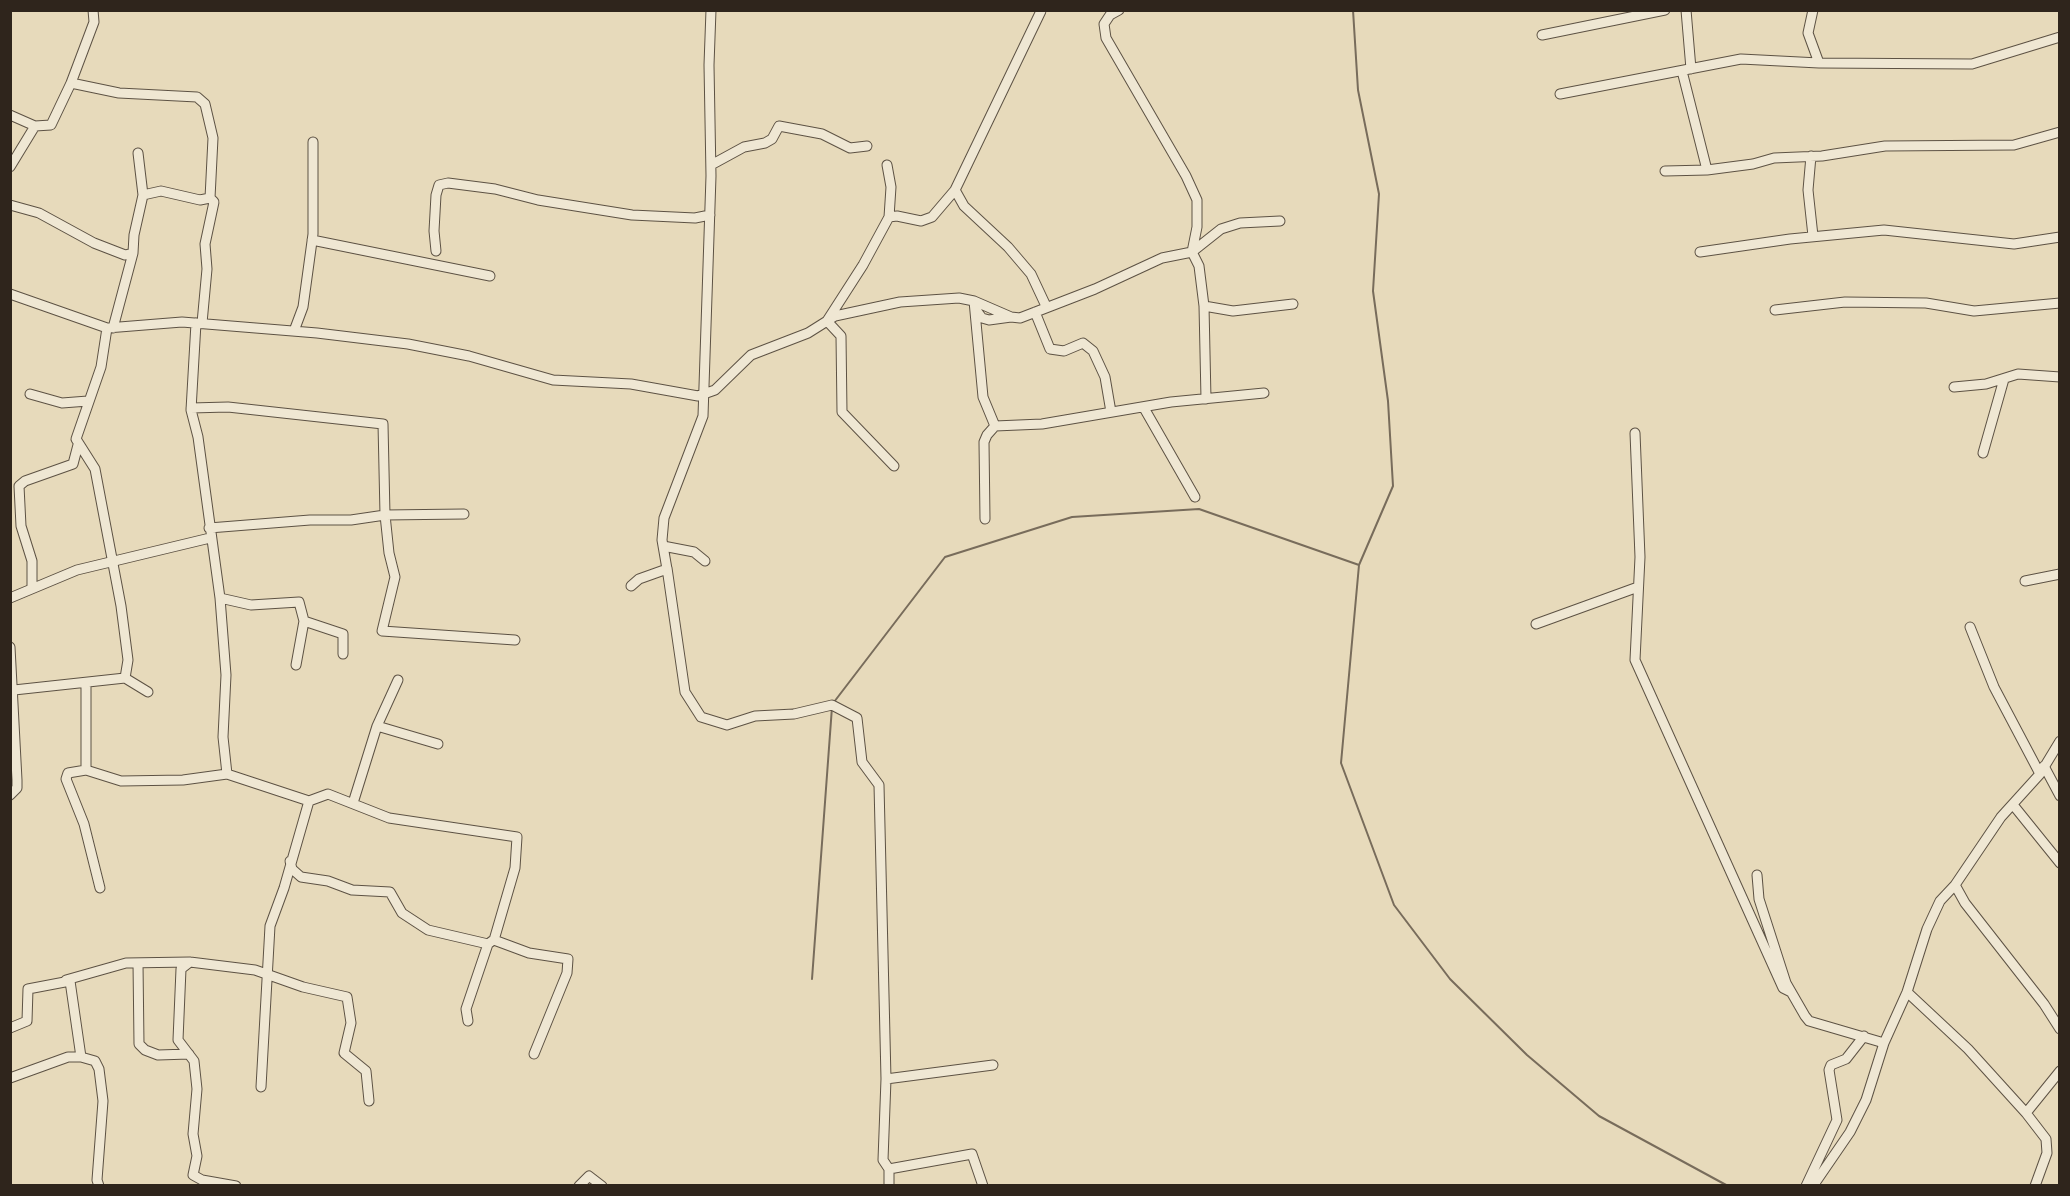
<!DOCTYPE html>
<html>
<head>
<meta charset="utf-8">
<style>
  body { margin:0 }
  #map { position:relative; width:2070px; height:1196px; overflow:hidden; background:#e7dabb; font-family:"Libre Bodoni",serif }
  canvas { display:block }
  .frame { position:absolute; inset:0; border:12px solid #2f251c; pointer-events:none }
</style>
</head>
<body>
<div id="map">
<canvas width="2070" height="1196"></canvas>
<div class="frame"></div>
</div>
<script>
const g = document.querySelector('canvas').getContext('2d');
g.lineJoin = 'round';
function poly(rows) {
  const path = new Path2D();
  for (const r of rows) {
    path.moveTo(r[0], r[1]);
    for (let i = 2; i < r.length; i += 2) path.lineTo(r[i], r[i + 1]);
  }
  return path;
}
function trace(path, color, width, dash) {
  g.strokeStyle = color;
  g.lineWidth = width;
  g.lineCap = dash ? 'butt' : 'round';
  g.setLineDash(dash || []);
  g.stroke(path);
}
const stream = poly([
  [1353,10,1358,90,1379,194,1373,291,1388,401,1393,486,1359,565,1341,763,1394,905,1450,979,1527,1055,1599,1116,1728,1186],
  [834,702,945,557,1072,517,1199,509,1359,565],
  [812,979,832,707]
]);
const minor = poly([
  [1119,10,1110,15,1104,24,1106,38,1186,176,1197,200,1197,227,1192,252,1199,266,1204,306,1206,399],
  [1686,10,1691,69],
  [1813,10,1808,33,1819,63,1972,64,2060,37],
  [1041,11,955,190,964,206,1008,247,1031,274,1046,306],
  [1542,35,1665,10],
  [1682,71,1707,170],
  [71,83,94,22,93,10],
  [1560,94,1741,59,1819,63],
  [10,115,35,126,51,125,71,83,119,93,197,97,205,104,213,138,210,198,214,202,205,244,207,269,202,323],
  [138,153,143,195],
  [1811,156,1808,190,1813,236],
  [711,165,744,147,765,143,772,139,779,126,822,134,850,148,867,146],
  [887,165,891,187,889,217,863,265,827,321,841,336,842,412,894,466],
  [10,167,35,126],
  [1665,171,1707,170,1753,164,1774,158,1822,156,1885,146,2014,145,2060,132],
  [10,205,39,213,94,243,125,255,133,253],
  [889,217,897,216,921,221,932,217,955,190],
  [312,240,490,276],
  [436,251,434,231,436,195,439,185,448,183,495,189,538,200,632,215,695,218,710,215],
  [1700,252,1790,239,1884,230,2014,244,2060,237],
  [10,294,107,328,182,322,317,333,408,344,469,356,553,380,631,384,698,396,715,390,751,355,808,333,835,316,900,302,959,298,974,301,1011,317,1020,318,1095,289,1162,258,1192,252,1221,229,1240,223,1280,221],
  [974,301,983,397,995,426],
  [1204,306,1233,311,1293,304],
  [976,310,982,318,989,320,1011,317],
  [1775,310,1845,302,1926,303,1974,311,2060,303],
  [1035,312,1050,349,1064,351,1083,343,1093,351,1105,377,1111,412],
  [196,323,191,410,198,437,220,598,226,675,223,737,227,774,309,801,328,794,389,818,517,837,515,868,494,940,529,953,568,959,567,973,534,1054],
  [107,328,101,367,76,439,95,469,121,606,128,660,125,678],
  [113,328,133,253,134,235,143,195,161,191,200,200,210,198],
  [294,331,303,307,313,234,313,142],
  [1954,387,1986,384,2018,374,2060,377],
  [30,394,62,403,88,401],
  [191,408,228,407,383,424,385,515,464,514],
  [1144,408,1195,497],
  [1635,433,1640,557,1635,660,1783,988,1791,992],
  [1983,453,2004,379],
  [985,519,984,442,987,435,995,426,1042,424,1171,402,1264,393],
  [209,528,310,520,351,520,385,515,389,553,395,577,382,631,515,640],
  [663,546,694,552,705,561],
  [667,568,685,692,701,717,727,725,755,716,794,714,832,705,857,718,862,762,879,785,886,1079,883,1160,889,1169,889,1186],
  [2025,581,2060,574],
  [631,586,639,579,667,569,662,540,664,518,703,416,711,176,709,65,711,10],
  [32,588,32,561,21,526,19,486,25,481,73,464,78,445],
  [10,598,77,570,210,538],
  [220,598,251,605,299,602,304,621,296,665],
  [304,621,343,634,343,654],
  [1536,624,1638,587],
  [1970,627,1994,687,2040,774],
  [10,647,17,780,17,788,10,795],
  [86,683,86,770,68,773,66,779,84,824,100,888],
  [14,690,125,678,148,692],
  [377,726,438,744],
  [2044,766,2060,796],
  [86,770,121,781,183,780,227,774],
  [353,803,377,726,398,680],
  [2014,806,2060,863],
  [290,861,292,869,301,877,328,881,352,890,390,892,402,913,428,930,488,944],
  [1757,875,1759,899,1786,983,1805,1016,1809,1021,1884,1043],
  [1955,885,1965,903,2044,1004,2060,1029],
  [190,962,181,969,178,1040,194,1061,197,1089,193,1134,197,1156,193,1175,202,1180,236,1186],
  [138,963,139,1044,145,1050,158,1055,189,1054],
  [66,980,126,963,190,962,255,970,303,987,347,997,351,1023,344,1053,366,1071,369,1101],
  [1907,992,1968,1049,2026,1113,2046,1139,2047,1153,2035,1186],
  [468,1021,466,1009,488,944,492,941],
  [10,1028,27,1021,28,989,70,981,81,1057],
  [10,1078,68,1057,81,1057,95,1061,99,1069,103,1101,97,1180,99,1186],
  [886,1079,993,1065],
  [261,1087,270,926,284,888,309,801],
  [2026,1113,2060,1071],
  [889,1169,972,1154,983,1186],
  [579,1186,589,1176,602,1186],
  [1806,1186,1837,1120,1829,1070,1831,1065,1846,1059,1864,1036],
  [1813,1186,1850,1132,1866,1100,1884,1043,1907,992,1927,929,1940,901,1955,885,2001,817,2040,774,2060,741]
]);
trace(stream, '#786c5b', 2);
trace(minor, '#5d5244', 11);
trace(minor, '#efe7d3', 9);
</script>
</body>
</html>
